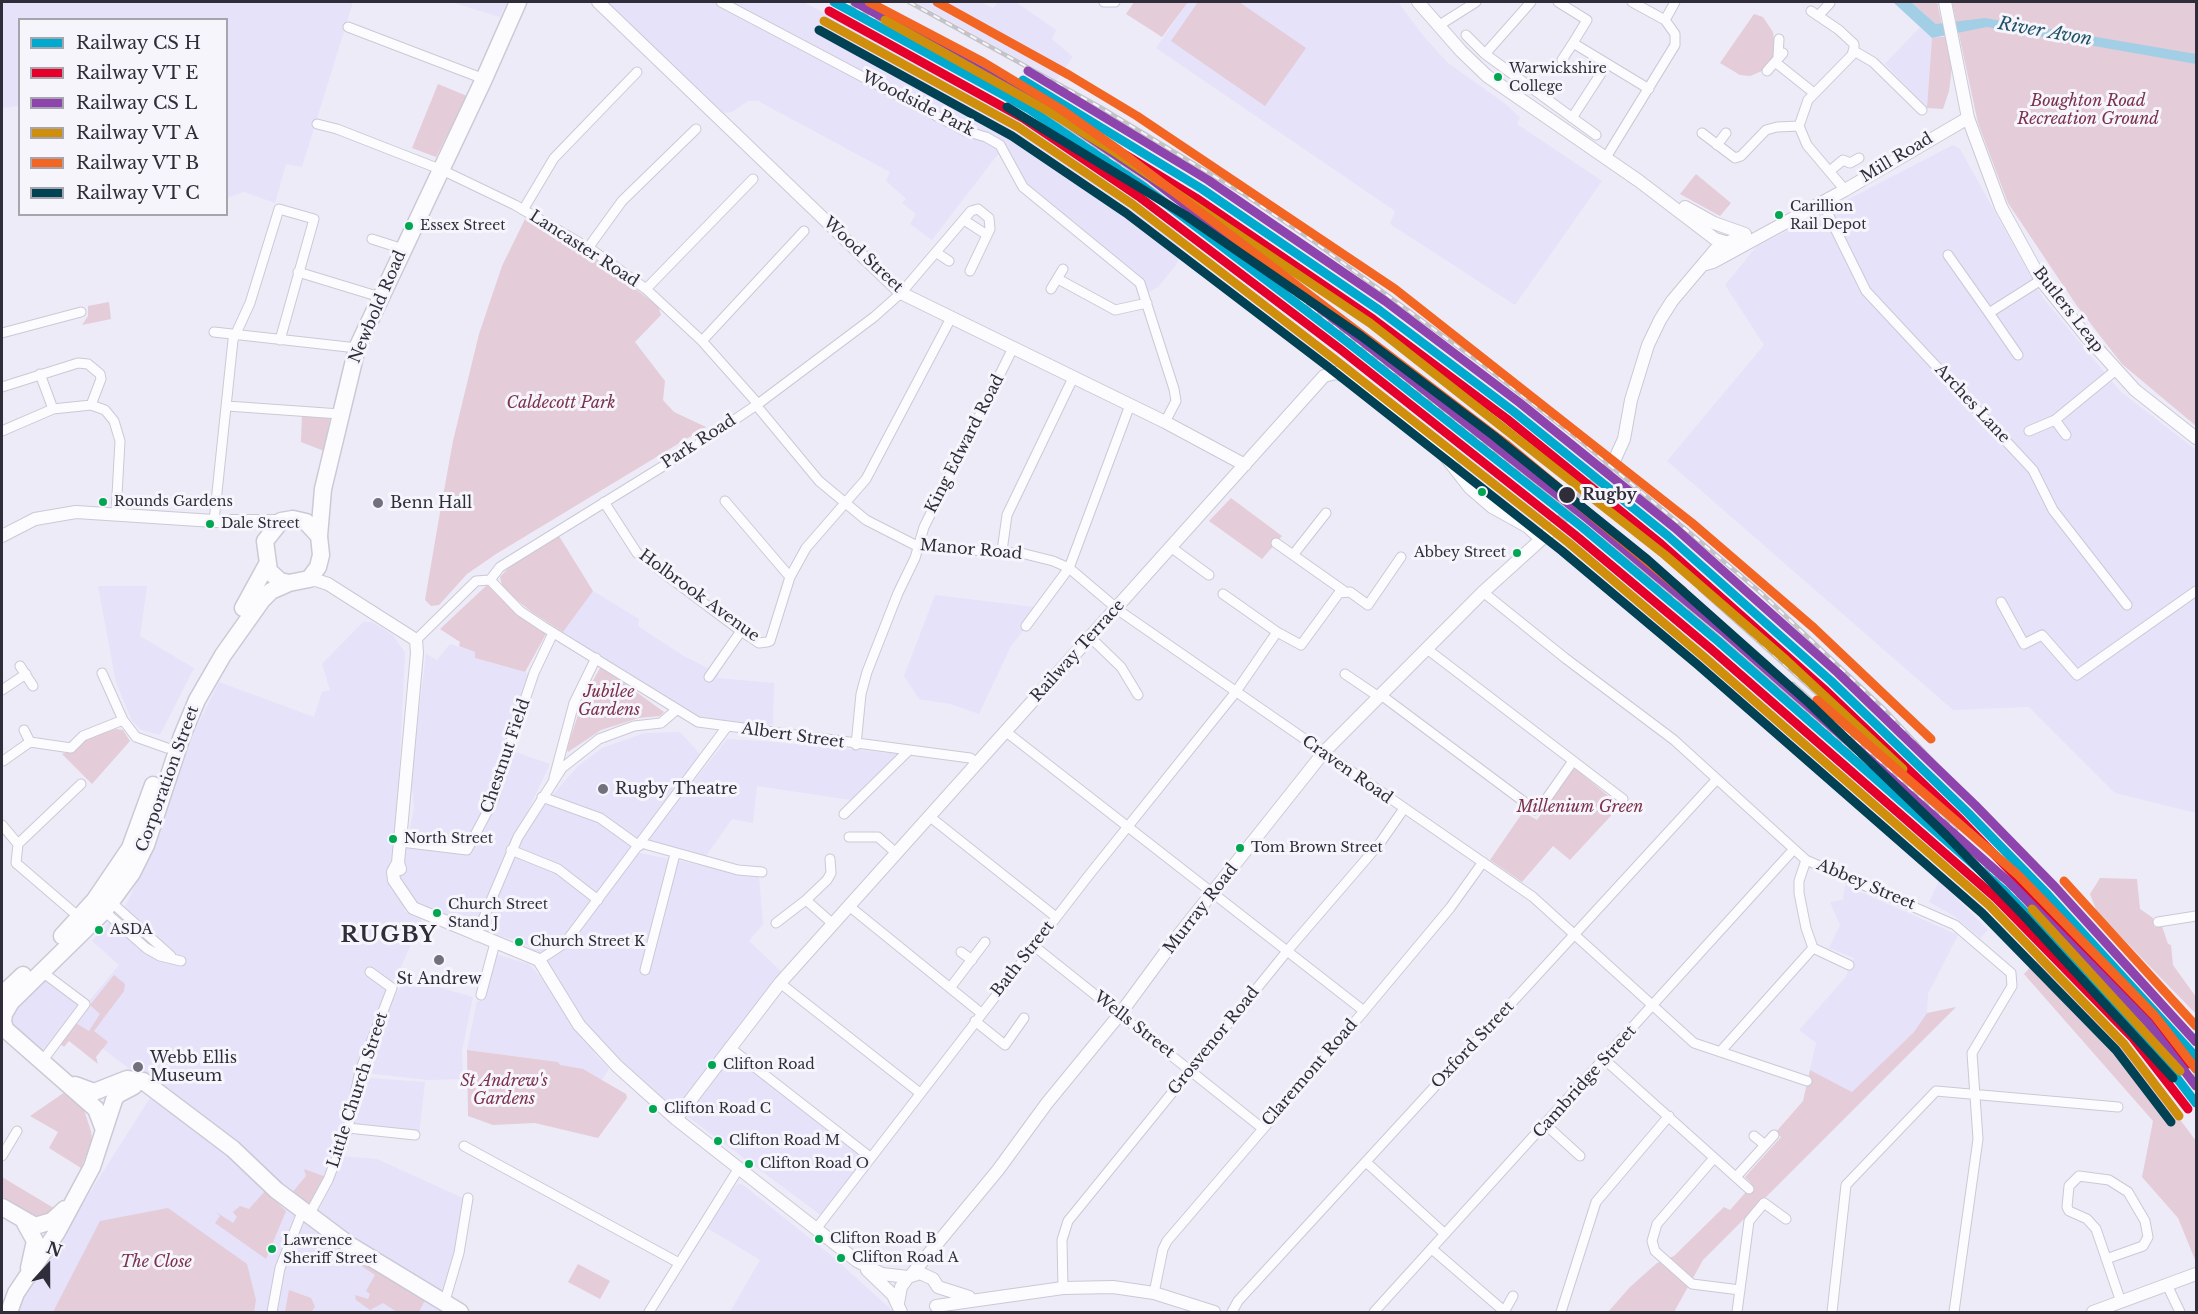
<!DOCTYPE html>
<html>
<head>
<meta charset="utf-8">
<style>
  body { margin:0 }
  #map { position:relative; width:2198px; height:1314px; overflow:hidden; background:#eeebf8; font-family:"Libre Baskerville",serif }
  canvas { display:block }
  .frame { position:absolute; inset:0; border:3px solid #2f2d39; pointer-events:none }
  .legend { position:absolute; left:18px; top:18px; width:210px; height:198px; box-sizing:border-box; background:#f6f5fc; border:2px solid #a6a5ae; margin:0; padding:8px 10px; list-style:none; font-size:18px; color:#2f2d39 }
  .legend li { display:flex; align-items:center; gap:12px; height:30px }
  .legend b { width:30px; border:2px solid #a6a5ae }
  .north { position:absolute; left:18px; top:1236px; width:60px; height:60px; -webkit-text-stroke:4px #f6f5fc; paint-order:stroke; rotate:21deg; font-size:16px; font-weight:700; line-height:24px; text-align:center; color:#2f2d39 }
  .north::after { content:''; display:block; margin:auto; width:21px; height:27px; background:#2f2d39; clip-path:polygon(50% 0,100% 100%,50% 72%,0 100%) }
</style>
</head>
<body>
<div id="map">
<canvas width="2198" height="1314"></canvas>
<div class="frame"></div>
<ul class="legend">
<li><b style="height:8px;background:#00a9ce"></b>Railway CS H</li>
<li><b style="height:8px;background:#e4002b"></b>Railway VT E</li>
<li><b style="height:8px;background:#8e44ad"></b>Railway CS L</li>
<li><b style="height:8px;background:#cf8e0b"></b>Railway VT A</li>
<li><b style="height:8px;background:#f26522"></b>Railway VT B</li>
<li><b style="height:8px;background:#004153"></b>Railway VT C</li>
</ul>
<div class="north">N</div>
</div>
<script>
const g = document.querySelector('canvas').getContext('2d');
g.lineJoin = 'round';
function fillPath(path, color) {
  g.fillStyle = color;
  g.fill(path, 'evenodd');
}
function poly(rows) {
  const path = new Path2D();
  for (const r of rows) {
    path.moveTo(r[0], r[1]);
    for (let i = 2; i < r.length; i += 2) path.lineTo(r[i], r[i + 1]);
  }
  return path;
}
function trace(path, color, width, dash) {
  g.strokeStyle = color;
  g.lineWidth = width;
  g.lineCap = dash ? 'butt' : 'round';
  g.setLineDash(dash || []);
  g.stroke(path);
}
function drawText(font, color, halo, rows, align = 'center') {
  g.font = font + ' "Libre Baskerville",serif';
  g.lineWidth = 6;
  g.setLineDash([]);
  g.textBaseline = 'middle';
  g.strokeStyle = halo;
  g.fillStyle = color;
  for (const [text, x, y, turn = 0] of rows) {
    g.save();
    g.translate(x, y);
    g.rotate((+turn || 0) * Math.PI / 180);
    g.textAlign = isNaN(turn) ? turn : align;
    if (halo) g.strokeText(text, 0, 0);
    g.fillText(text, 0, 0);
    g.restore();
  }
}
const built = poly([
  [2,2,353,2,302,167,286,164,275,203,244,192,227,198,226,20,20,20,19,106,2,108],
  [451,2,507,2,500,17],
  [606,2,803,2,1006,108,1052,139,1173,236,1182,251,1176,265,1158,287,1148,293,1144,281,1137,273,1025,185,998,154,932,240,910,224,916,214,902,203,906,199,886,181,890,172,758,101,748,101,732,112,724,113],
  [915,2,980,2,993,8,998,2,1016,2,1056,30,1052,39,1073,57,1056,80],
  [1188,2,1398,2,1425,38,1448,63,1507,105,1520,118,1517,124,1602,181,1515,305,1390,224,1395,211,1156,48],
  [1920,27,1932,38,1927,108,1885,64],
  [1953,145,1960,149,2043,298,2120,391,2196,450,2196,813,2115,793,2029,707,1953,710,1667,461,1764,345,1725,285,1756,247],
  [98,586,147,586,140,636,194,668,160,735,141,730,132,721,116,682],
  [593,591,639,619,638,626,682,655,719,674,717,678,774,683,773,725,717,722,690,714,563,632],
  [935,595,1034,607,1031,621,1011,646,979,714,950,704,919,699,904,676],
  [363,622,372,622,393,635,405,653,398,802,392,847,405,849,408,840,414,807,411,775,426,654,437,660,450,644,476,652,475,658,531,674,504,748,550,764,527,813,533,817,578,766,602,748,644,733,680,732,700,754,630,851,759,877,763,924,749,941,783,973,728,1048,867,1159,822,1216,653,1091,599,1046,593,1052,609,1069,601,1081,583,1070,559,1065,558,1062,467,1050,477,1001,480,1001,484,992,495,954,529,964,552,990,542,958,521,941,484,933,419,906,410,897,404,911,421,918,421,922,396,978,391,982,355,1077,425,1082,419,1135,345,1127,341,1156,377,1159,465,1199,446,1312,18,1312,23,1297,150,1098,232,1157,156,1089,73,1026,52,1056,13,1026,12,1015,16,1006,44,978,84,1007,119,965,92,941,127,903,150,853,184,752,219,682,314,717,322,692,330,690,322,664],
  [727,739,764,741,901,754,851,800,757,786,753,823,732,819,706,856,646,842],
  [1939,881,1988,930,1980,938,1954,916,1929,902],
  [1845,885,1958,935,1928,994,1927,1013,1914,1032,1852,1092,1810,1070,1816,1043,1799,1030,1845,978,1854,958,1829,948,1840,925,1830,902,1843,900],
  [406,978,473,997,462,1051,463,1079,428,1080,366,1073,392,1001],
  [742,1184,832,1256,894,1312,730,1312,760,1260,707,1228,736,1185]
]);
const green = poly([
  [1134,2,1188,2,1162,37,1126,14],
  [1198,2,1239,2,1306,48,1265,106,1171,41],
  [1911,2,1937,2,1942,24,1936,24],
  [1952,2,2196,2,2196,426,2122,364,2077,306,2008,203,1978,123],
  [1754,14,1763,17,1773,32,1776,54,1762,71,1750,76,1740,75,1720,63],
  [1947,36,1952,67,1949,91,1943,109,1927,108,1932,38],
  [438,84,467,96,436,157,412,148],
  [1696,174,1731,203,1720,216,1680,194],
  [525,219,596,259,658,306,661,315,635,342,665,381,663,400,674,412,706,427,496,554,467,574,439,605,431,606,425,600,439,518,453,441,479,334,502,266],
  [109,302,111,319,82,325,88,316,88,306],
  [302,415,330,418,324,451,301,442],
  [1231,498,1282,536,1262,559,1209,521],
  [559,536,593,591,563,632,533,613,508,593,502,586,500,577,512,564],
  [487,585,546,634,525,672,475,658,475,652,459,646,460,642,440,629],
  [600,668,603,668,664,712,660,716,639,718,601,730,568,752,567,749,583,699],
  [116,729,123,730,130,741,92,784,62,754,76,749,87,738],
  [1574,767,1620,806,1570,860,1553,846,1522,882,1490,860,1523,812,1537,820],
  [2100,878,2137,879,2140,909,2153,918,2154,927,2162,926,2168,944,2171,945,2173,965,2196,997,2196,1014,2097,912,2090,894],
  [2041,955,2134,1058,2196,1141,2196,1262,2178,1218,2142,1177,2153,1121,2024,974],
  [114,975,125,984,124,991,94,1031,108,1042,96,1057,98,1064,69,1041,64,1047,58,1042,74,1022,89,1031,100,1014,90,1005],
  [1956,1007,1703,1260,1674,1312,1608,1312,1630,1287,1657,1263,1674,1256,1724,1207,1730,1210,1746,1192,1751,1183,1745,1177,1781,1137,1776,1132,1803,1101,1810,1070,1852,1092,1914,1032,1927,1013],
  [467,1050,558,1062,560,1065,583,1069,626,1094,627,1098,598,1138,535,1123,493,1125,468,1116],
  [65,1092,84,1110,91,1131,92,1140,81,1168,49,1148,58,1132,30,1116],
  [304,1169,326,1177,314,1200,307,1204,291,1194,306,1176],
  [2,1177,57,1210,42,1221,20,1210,2,1196],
  [265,1191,286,1211,266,1259,215,1223,220,1216,216,1212,233,1223,237,1217,233,1212,240,1206,249,1209],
  [168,1208,247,1264,256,1300,254,1312,53,1312,100,1221],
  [347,1251,425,1300,419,1312,397,1312,383,1303,370,1310,356,1300,355,1295,368,1299,370,1294,366,1291,375,1275,345,1255],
  [578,1264,610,1281,600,1299,568,1282],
  [289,1290,311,1298,315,1307,311,1312,285,1312]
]);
const water = poly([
  [1893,2,1911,2,1936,24,1985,18,2196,54,2196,64,1987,27,1932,38]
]);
const secondaryTunnel = poly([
  [1556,526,1614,461]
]);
const street = poly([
  [721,2,965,131,986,137,1000,145,1023,187,1140,283,1174,389,1176,401,1165,422],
  [1104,2,1115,2],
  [1531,2,1485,54,1596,135],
  [1558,2,1587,20,1573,43,1649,89],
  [1632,2,1665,20],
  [1818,16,1830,3],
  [1438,26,1476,2],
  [348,27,484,79],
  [1466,35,1485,54],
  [1854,51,1873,62,1922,110],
  [1783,53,1775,62,1814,93],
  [1778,57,1779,39],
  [1562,60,1573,43],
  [1767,71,1775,62],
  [1572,118,1607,64],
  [317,124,337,129,442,170,515,205,592,250,646,289,702,341,758,404],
  [1799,126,1808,100,1852,55,1854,48,1854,44,1839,30,1811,11],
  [1702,133,1735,158,1741,156,1766,130,1777,127,1799,126,1807,145,1845,190],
  [1717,145,1726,133],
  [1605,159,1675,45,1675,34,1665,20,1675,2],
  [1831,170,1843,160,1850,163,1859,158],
  [1822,202,1866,291,2033,470,2053,510,2127,605],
  [523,210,554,158,637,72],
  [964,220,987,235],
  [372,239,403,249],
  [588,248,622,201,696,129],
  [937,253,949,261],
  [1948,255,1989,313,2041,280],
  [298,272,380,297],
  [1058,279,1115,310,1147,303],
  [646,289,753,179],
  [1051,289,1063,269],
  [1989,313,2018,355],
  [214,332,357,348],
  [2,333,81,312],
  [702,341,804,231],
  [40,374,53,409],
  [2,387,78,363,88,364,100,374,101,379,91,405],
  [756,405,819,481,866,520,919,547,1021,553,1053,561,1069,568,1121,612,1533,897,1694,1043,1807,1081],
  [227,406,340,414],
  [2055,420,2066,435],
  [2,431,53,409,91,405,105,410,114,421,120,441,116,513],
  [2029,431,2055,420,2116,370],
  [725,501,790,577],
  [604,502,637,553,741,631,759,643,767,642,770,641,790,577,806,548,866,479,951,318],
  [214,521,233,340,250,303,279,209,314,219,280,340],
  [1276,543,1344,591],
  [1172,548,1209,575],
  [1002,551,1007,515,1073,378],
  [1293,555,1326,513],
  [490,580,500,567,694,447,758,404,874,317,901,293,971,211,978,209,989,218,990,229,970,271],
  [1483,592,1565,658,1674,740,1806,860,1955,925,2011,973,2012,986,1972,1053,1978,1139,1954,1312],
  [1223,594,1277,632],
  [2001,602,2024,644,2042,635,2077,675,2196,591],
  [1026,626,1069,568,1130,405],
  [1091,638,1121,667,1138,695],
  [416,640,476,581,490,580,520,611,544,627,698,722,970,758,977,763],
  [1427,649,1623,799],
  [20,666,33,686],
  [102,673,123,720,136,737,167,748],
  [1345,674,1379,697],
  [709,677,741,631],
  [2,690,26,674],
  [1381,695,1535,810,1540,808,1573,761],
  [24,730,30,742],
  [1005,731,1364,1011],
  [856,745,861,694,867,672,898,593,915,558,924,527,1013,348],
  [3,761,30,742,71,748,83,736,123,720],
  [554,778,574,703,596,658],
  [542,797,600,818,639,846],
  [844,814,908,751],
  [929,816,1056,917],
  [2,825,18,844,16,863,80,918],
  [849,837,878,837,896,853],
  [401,842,467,850,494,799,502,768,534,673,553,633],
  [641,843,738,870,762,872],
  [18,844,81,784],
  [511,850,558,869,598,900],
  [1806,860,1799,881,1799,893,1806,928,1813,948,1849,965],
  [806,900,827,880,831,873,830,859],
  [110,901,171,956],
  [849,906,981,1013],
  [102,909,146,948,160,956,181,961],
  [2158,922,2196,916],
  [776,923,806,900,833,924],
  [476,936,518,837,562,768,599,739,634,726,661,723,675,711],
  [1034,946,1262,1128],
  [961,952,972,960],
  [539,960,565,943,726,728],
  [645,970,675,854],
  [41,971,85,1004,43,1060],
  [780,983,920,1093],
  [950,988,985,942],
  [481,995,495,943],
  [975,1021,1005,1045,1024,1018],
  [729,1047,870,1157],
  [1720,1052,1813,948],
  [1605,1060,1749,1189],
  [1546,1125,1580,1156],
  [348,1128,415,1135],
  [1754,1136,1765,1145],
  [464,1146,679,1263],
  [2,1156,17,1131],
  [1714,1158,1657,1224,1652,1241,1655,1251,1692,1284,1740,1290],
  [1366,1162,1445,1234],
  [1736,1177,1774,1135],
  [309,1215,328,1180,348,1128,360,1071,392,988,370,972],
  [816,1229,1089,875,1235,693,1277,632,1301,645,1339,593,1350,592,1368,605,1401,557],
  [1432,1249,1505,1312],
  [2106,1259,2143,1246,2148,1237,2145,1221,2128,1192,2109,1180,2079,1176,2069,1186,2067,1207,2069,1211,2087,1219,2096,1229,2121,1302],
  [2167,1285,2180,1312],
  [1063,1288,1062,1240,1068,1221,1288,950,1380,843,1403,810],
  [1154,1293,1163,1249,1167,1241,1364,1011,1450,908,1483,862],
  [444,1304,459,1253,468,1198],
  [272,1312,280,1268,303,1210],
  [649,1312,739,1168],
  [1232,1312,1238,1301,1717,779],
  [1374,1312,1794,849],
  [1504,1312,1513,1296],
  [1561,1312,1596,1202,1669,1116],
  [1737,1312,1749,1221,1764,1203,1786,1219],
  [1832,1312,1846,1185,1936,1091,2118,1107]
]);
const secondary = poly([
  [598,2,901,293,1165,422,1245,465],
  [1418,2,1461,51,1487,76,1639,181,1715,239,1728,243,1746,242],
  [1945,2,1968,118,2001,207,2041,280,2086,336,2135,390,2196,438],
  [1685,207,1714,223,1745,234],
  [1706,264,1713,262,1845,190,1968,118],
  [1614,461,1624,439,1631,400,1648,345,1660,320,1672,301,1715,250,1731,241],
  [2,536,35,519,76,512,214,521,281,521],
  [303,581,316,580,328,584,416,640,417,653,398,863,400,869],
  [398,863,393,872,394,880,413,908,539,960,579,1025,617,1066,676,1119,857,1261,882,1274,908,1277],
  [676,1119,780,983,1324,376,1336,373,1347,377,1441,451,1470,488,1492,507,1528,527,1541,539],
  [867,1270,893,1295,901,1312],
  [912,1274,998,1170,1047,1103,1120,1014,1173,942,1324,752,1483,592,1556,526],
  [898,1303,901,1287,908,1277,920,1273,933,1279,938,1287,969,1297],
  [936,1306,1063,1288,1113,1287,1154,1293,1214,1312],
  [2093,1312,2196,1274]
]);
const highway = poly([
  [293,519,306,522,319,536,321,555,318,567,309,579,289,583,280,581,269,571,265,541,281,521,293,519],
  [319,536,323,489,357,348,484,79,518,2],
  [243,608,266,566],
  [62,936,94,901,130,848,153,785],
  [2,995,23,975],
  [75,1085,94,1092,127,1079,143,1081,233,1149,276,1190,348,1244,460,1312],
  [104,1130,96,1109,6,1030,3,1023,4,1014,11,1002,104,911,132,873,146,845,182,736,197,700,223,655,262,600,271,591,289,583],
  [2,1207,35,1226,52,1221,65,1209],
  [25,1223,35,1241,29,1268],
  [9,1312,16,1293,57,1232,92,1167,114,1100,117,1095,134,1086]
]);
const rail = poly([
  [844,2,994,83,1118,164,1319,314,1521,474,1673,598,1995,876,2112,983,2196,1078],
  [909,2,1100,107,1242,193,1313,241,1483,365,1582,442,1760,592,1885,710,2020,854],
  [1700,589,1984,843,2044,911],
  [1793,684,1956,830]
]);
const rail1 = poly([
  [834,2,1029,109,1144,187,1346,341,1582,527,1718,641,2003,890,2140,1030,2196,1103],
  [1023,80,1202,189,1379,310,1513,411,1668,536,1831,681,1968,813,2048,895,2196,1057]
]);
const rail2 = poly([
  [829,11,1023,118,1138,196,1340,349,1575,535,1711,649,1996,898,2132,1037,2188,1109],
  [1018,89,1196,198,1373,319,1507,419,1661,544,1824,689,1961,820,2040,902,2188,1064]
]);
const rail3 = poly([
  [855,2,1034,100,1150,178,1352,333,1588,519,1725,633,2010,883,2148,1023,2196,1086],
  [1028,71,1208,180,1385,301,1520,403,1675,528,1838,673,1975,805,2056,888,2196,1042]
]);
const rail4 = poly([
  [885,20,1048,111,1115,152,1370,323,1665,555,1786,660,1903,769],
  [824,21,1018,127,1132,204,1333,358,1569,543,1704,657,1989,905,2124,1044,2179,1116],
  [2032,909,2180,1071]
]);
const rail5 = poly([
  [869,2,983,62,1059,108,1120,151,1506,444,1683,591],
  [937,2,1069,75,1137,116,1395,289,1692,523,1814,628,1931,739],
  [1817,700,2018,875,2155,1016,2196,1069],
  [2064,881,2196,1026]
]);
const rail6 = poly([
  [819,30,1012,136,1126,213,1327,366,1562,551,1698,665,1982,913,2116,1050,2171,1122],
  [1007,107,1185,215,1361,336,1494,436,1648,560,1810,704,1946,835,2025,917,2173,1078]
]);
const markers = [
  [1498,77,5,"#00a651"],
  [1779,215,5,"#00a651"],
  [409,226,5,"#00a651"],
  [1482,492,5,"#00a651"],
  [1567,495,9,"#2f2d39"],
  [103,502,5,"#00a651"],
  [378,503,6,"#72707c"],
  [210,524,5,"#00a651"],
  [1517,553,5,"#00a651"],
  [603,789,6,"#72707c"],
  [393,839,5,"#00a651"],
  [1240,848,5,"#00a651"],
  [437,913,5,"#00a651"],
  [99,930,5,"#00a651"],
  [519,942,5,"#00a651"],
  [439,960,6,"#72707c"],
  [712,1065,5,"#00a651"],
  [138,1067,6,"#72707c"],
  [653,1109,5,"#00a651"],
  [718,1141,5,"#00a651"],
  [749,1164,5,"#00a651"],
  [819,1239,5,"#00a651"],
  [272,1249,5,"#00a651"],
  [841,1258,5,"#00a651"]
];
const busNames = [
  ["Warwickshire",1509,69],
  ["College",1509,87],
  ["Carillion",1790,207],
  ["Rail Depot",1790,225],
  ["Essex Street",420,226],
  ["Rounds Gardens",114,502],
  ["Dale Street",221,524],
  ["Abbey Street",1506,553,"right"],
  ["North Street",404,839],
  ["Tom Brown Street",1251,848],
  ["Church Street",448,905],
  ["Stand J",448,923],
  ["ASDA",110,930],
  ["Church Street K",530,942],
  ["Clifton Road",723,1065],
  ["Clifton Road C",664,1109],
  ["Clifton Road M",729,1141],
  ["Clifton Road O",760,1164],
  ["Clifton Road B",830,1239],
  ["Lawrence",283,1241],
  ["Sheriff Street",283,1259],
  ["Clifton Road A",852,1258]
];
const parkNames = [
  ["Boughton Road",2088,101],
  ["Recreation Ground",2088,119],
  ["Caldecott Park",561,403],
  ["Jubilee",609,692],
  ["Gardens",609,710],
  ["Millenium Green",1580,807],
  ["St Andrew's",504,1081],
  ["Gardens",504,1099],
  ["The Close",156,1262]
];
const streetNames = [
  ["Woodside Park",918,104,27],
  ["Mill Road",1897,158,-31],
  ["Lancaster Road",584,249,33],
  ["Wood Street",863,255,43],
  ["Newbold Road",378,307,-67],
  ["Butlers Leap",2068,310,52],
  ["Arches Lane",1972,404,47],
  ["Park Road",699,442,-33],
  ["King Edward Road",965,444,-63],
  ["Manor Road",971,550,5],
  ["Holbrook Avenue",699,596,36],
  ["Railway Terrace",1078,651,-48],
  ["Albert Street",793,736,8],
  ["Chestnut Field",506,756,-71],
  ["Craven Road",1347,770,35],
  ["Corporation Street",168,779,-70],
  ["Abbey Street",1866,885,23],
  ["Murray Road",1201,909,-52],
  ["Bath Street",1023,959,-52],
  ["Wells Street",1134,1025,38],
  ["Grosvenor Road",1214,1041,-51],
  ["Oxford Street",1473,1045,-47],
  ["Claremont Road",1310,1073,-49],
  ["Cambridge Street",1585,1082,-48],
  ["Little Church Street",358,1090,-72]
];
const stopNames = [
  ["Rugby",1582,495]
];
const poiNames = [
  ["Benn Hall",390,503],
  ["Rugby Theatre",615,789],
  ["St Andrew",439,979,"center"],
  ["Webb Ellis",150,1058],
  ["Museum",150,1076]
];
const waterNames = [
  ["River Avon",2045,32,10]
];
const districtNames = [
  ["RUGBY",389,936]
];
fillPath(built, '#e6e2f9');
fillPath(green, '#e4ccd8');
fillPath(water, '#a3cfe6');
trace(secondaryTunnel, '#c8c5d2', 12, [12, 6]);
trace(street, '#cbc9d5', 11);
trace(secondary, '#cbc9d5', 14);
trace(highway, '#cbc9d5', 19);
trace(street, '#fcfcfe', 9);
trace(secondary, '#fcfcfe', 12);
trace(highway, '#fcfcfe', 16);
trace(rail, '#c4c3c7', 4.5);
trace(rail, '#f6f5fc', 2, [7]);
trace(rail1, '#00a9ce', 9);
trace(rail2, '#e4002b', 9);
trace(rail3, '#8e44ad', 9);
trace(rail4, '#cf8e0b', 9);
trace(rail5, '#f26522', 9);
trace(rail6, '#004153', 9);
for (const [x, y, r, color] of markers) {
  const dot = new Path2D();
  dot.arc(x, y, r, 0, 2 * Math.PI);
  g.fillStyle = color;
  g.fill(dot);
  trace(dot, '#f6f5fc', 2);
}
drawText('14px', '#2f2d39', '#f6f5fc', busNames, 'left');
drawText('italic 16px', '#7c324b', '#f6f5fc', parkNames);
drawText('16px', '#2f2d39', '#f6f5fc', streetNames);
drawText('bold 16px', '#2f2d39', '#f6f5fc', stopNames, 'left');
drawText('16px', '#2f2d39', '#f6f5fc', poiNames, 'left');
drawText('italic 18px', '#1f5267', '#f6f5fc', waterNames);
g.letterSpacing = '1.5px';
drawText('bold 22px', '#2f2d39', '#f6f5fc', districtNames);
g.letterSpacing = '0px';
</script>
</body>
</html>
